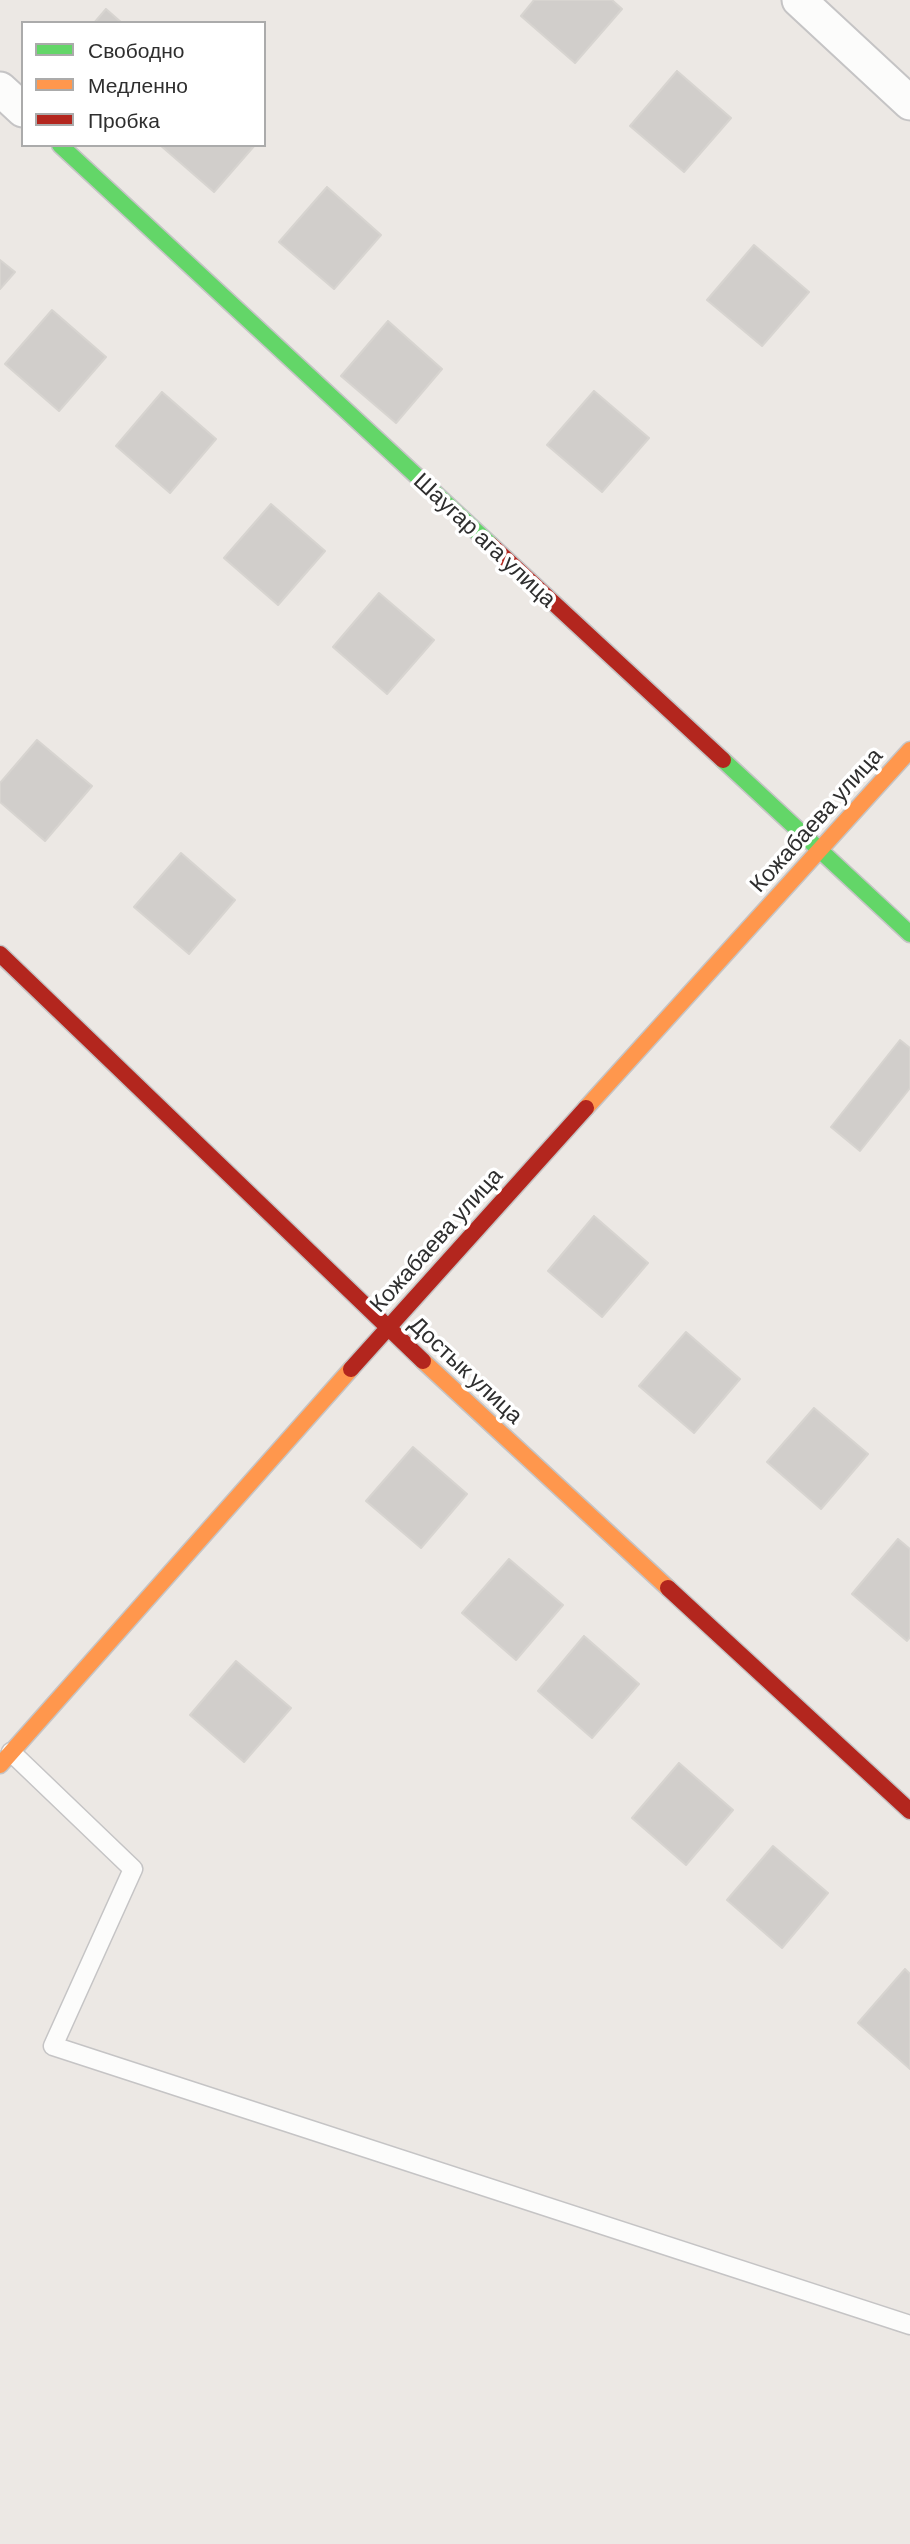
<!DOCTYPE html>
<html>
<head>
<meta charset="utf-8">
<style>
  body { margin:0 }
  #map { position:relative; width:910px; height:2544px; overflow:hidden; background:#ece8e4; font-family:Barlow,sans-serif }
  canvas { display:block }
  .legend { position:absolute; left:21px; top:21px; width:245px; height:126px; box-sizing:border-box; background:#fff; border:2px solid #ababab; margin:0; padding:9px 12px; list-style:none; font-size:21px; color:#2e2e2e }
  .legend li { display:flex; align-items:center; gap:14px; height:35px }
  .legend b { width:35px; border:2px solid #ababab }
</style>
</head>
<body>
<div id="map">
<canvas width="910" height="2544"></canvas>
<ul class="legend">
<li><b style="height:9px;background:#63d668"></b>Свободно</li>
<li><b style="height:9px;background:#ff974d"></b>Медленно</li>
<li><b style="height:9px;background:#b3261e"></b>Пробка</li>
</ul>
</div>
<script>
const g = document.querySelector('canvas').getContext('2d');
g.lineJoin = 'round';
function fillPath(path, color) {
  g.fillStyle = color;
  g.fill(path, 'evenodd');
}
function poly(rows) {
  const path = new Path2D();
  for (const r of rows) {
    path.moveTo(r[0], r[1]);
    for (let i = 2; i < r.length; i += 2) path.lineTo(r[i], r[i + 1]);
  }
  return path;
}
function trace(path, color, width, dash) {
  g.strokeStyle = color;
  g.lineWidth = width;
  g.lineCap = dash ? 'butt' : 'round';
  g.setLineDash(dash || []);
  g.stroke(path);
}
function drawText(font, color, halo, rows, align = 'center') {
  g.font = font + ' Barlow,sans-serif';
  g.lineWidth = 7;
  g.setLineDash([]);
  g.textBaseline = 'middle';
  g.strokeStyle = halo;
  g.fillStyle = color;
  for (const [text, x, y, turn = 0] of rows) {
    g.save();
    g.translate(x, y);
    g.rotate((+turn || 0) * Math.PI / 180);
    g.textAlign = isNaN(turn) ? turn : align;
    if (halo) g.strokeText(text, 0, 0);
    g.fillText(text, 0, 0);
    g.restore();
  }
}
const building = poly([
  [534,0,612,0,622,9,575,63,521,16,534,0],
  [106,9,122,23,94,23,106,9],
  [677,71,731,118,684,172,630,126,677,71],
  [160,145,255,145,214,192,160,145],
  [327,187,381,235,334,289,279,242,327,187],
  [754,245,809,292,762,346,707,300,754,245],
  [0,260,15,272,0,289,0,260],
  [52,310,106,357,59,411,5,364,52,310],
  [388,321,442,369,396,423,341,376,388,321],
  [594,391,649,438,602,492,547,445,594,391],
  [162,392,216,439,170,493,116,446,162,392],
  [271,504,325,551,278,605,224,558,271,504],
  [379,593,434,640,387,694,333,647,379,593],
  [37,740,92,786,45,841,0,802,0,783,37,740],
  [181,853,235,900,189,954,134,907,181,853],
  [900,1040,910,1048,910,1088,860,1151,831,1127,900,1040],
  [594,1216,648,1263,602,1317,548,1271,594,1216],
  [686,1332,740,1379,694,1433,639,1386,686,1332],
  [814,1408,868,1454,821,1509,767,1462,814,1408],
  [413,1447,467,1494,421,1548,366,1501,413,1447],
  [898,1539,910,1549,910,1637,907,1641,852,1594,898,1539],
  [509,1559,563,1605,516,1660,462,1613,509,1559],
  [584,1636,639,1684,592,1738,538,1691,584,1636],
  [236,1661,291,1708,244,1762,190,1715,236,1661],
  [679,1763,733,1810,686,1865,632,1818,679,1763],
  [773,1846,828,1893,782,1948,727,1900,773,1846],
  [905,1969,910,1974,910,2069,858,2023,905,1969]
]);
const lane = poly([
  [11,1752,133,1869,53,2046,910,2325]
]);
const street = poly([
  [799,0,910,103],
  [0,89,23,110]
]);
const fast = poly([
  [60,145,491,545],
  [723,760,910,934]
]);
const slow = poly([
  [586,1108,910,750],
  [423,1361,668,1588],
  [0,1765,351,1369]
]);
const jam = poly([
  [491,545,723,760],
  [0,954,423,1361],
  [351,1369,586,1108],
  [668,1588,910,1811]
]);
const streetNames = [
  ["Шаугар ага улица",485,540,43],
  ["Кожабаева улица",816,820,-48],
  ["Кожабаева улица",436,1240,-48],
  ["Достык улица",466,1370,43]
];
fillPath(building, '#d1cecb');
trace(building, '#d7d4d0', 2);
trace(lane, '#c5c4c5', 21);
trace(street, '#c5c4c5', 37);
trace(fast, '#c5c4c5', 19);
trace(slow, '#c5c4c5', 19);
trace(jam, '#c5c4c5', 19);
trace(lane, '#fcfcfb', 18);
trace(street, '#fcfcfb', 33);
trace(fast, '#63d668', 16);
trace(slow, '#ff974d', 16);
trace(jam, '#b3261e', 16);
drawText('23px', '#2e2e2e', '#fff', streetNames);
</script>
</body>
</html>
